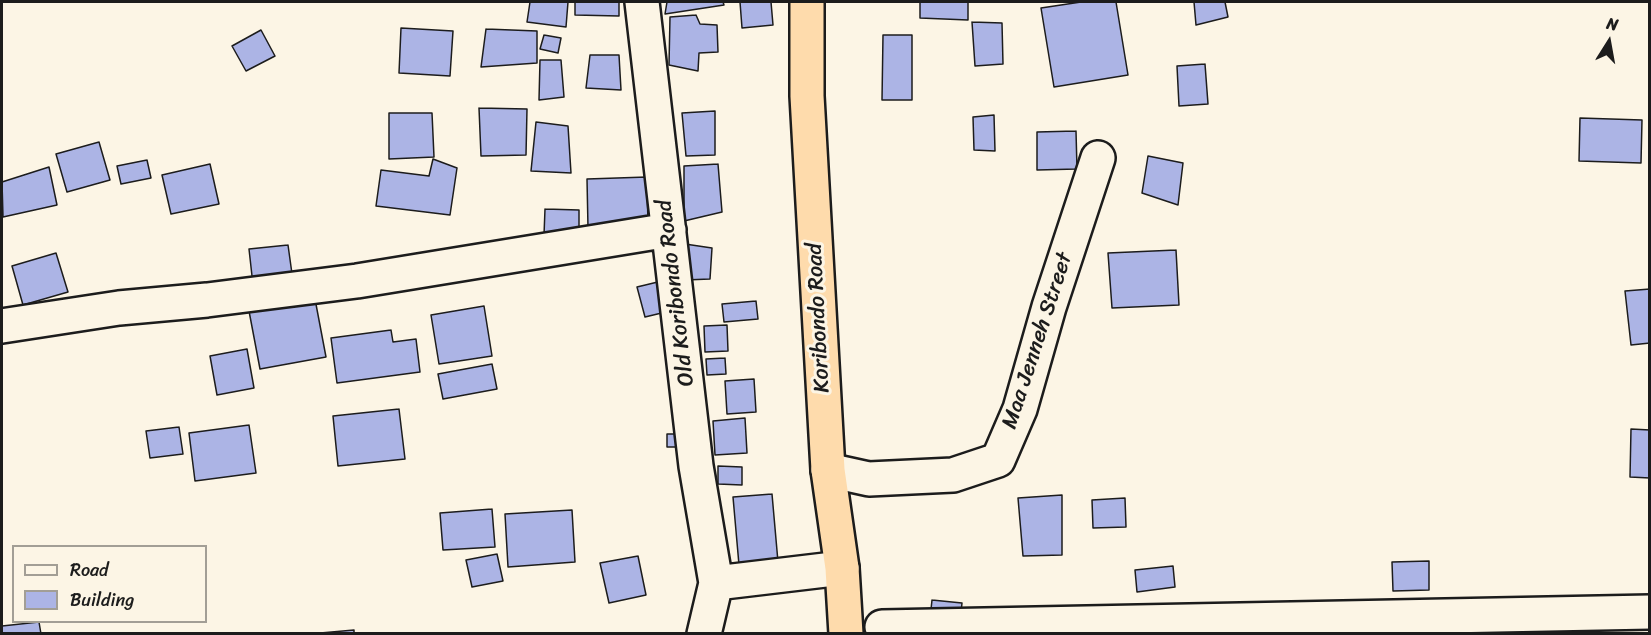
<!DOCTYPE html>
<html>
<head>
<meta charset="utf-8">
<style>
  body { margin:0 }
  #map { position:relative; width:1651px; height:635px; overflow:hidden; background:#fcf5e5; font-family:Sriracha,sans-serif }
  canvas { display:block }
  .frame { position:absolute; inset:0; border:3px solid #1c1c1c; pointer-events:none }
  .legend { position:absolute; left:12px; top:545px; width:195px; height:78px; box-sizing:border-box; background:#fcf5e5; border:2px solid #a29e95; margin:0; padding:8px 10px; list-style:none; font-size:18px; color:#1c1c1c }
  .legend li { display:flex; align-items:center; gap:12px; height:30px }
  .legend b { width:30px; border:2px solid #a29e95 }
  .north { position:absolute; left:1579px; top:12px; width:60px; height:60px; -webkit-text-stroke:4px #fcf5e5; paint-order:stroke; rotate:11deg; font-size:16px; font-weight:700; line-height:24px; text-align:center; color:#1c1c1c }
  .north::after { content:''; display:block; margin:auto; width:21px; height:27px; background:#1c1c1c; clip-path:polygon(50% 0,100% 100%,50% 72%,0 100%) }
</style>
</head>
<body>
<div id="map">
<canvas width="1651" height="635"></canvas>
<div class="frame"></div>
<ul class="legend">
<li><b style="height:8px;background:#fcf5e5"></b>Road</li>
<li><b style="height:16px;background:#acb4e5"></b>Building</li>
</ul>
<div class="north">N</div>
</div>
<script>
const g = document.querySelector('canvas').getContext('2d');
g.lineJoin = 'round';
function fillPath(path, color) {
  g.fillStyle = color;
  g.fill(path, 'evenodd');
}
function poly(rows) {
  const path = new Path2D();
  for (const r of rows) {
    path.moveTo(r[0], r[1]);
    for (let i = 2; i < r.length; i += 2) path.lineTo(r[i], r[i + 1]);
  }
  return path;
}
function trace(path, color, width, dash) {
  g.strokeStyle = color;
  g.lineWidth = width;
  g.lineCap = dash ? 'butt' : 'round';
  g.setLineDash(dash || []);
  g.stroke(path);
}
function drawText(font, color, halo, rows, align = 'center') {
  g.font = font + ' Sriracha,sans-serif';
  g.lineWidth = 6;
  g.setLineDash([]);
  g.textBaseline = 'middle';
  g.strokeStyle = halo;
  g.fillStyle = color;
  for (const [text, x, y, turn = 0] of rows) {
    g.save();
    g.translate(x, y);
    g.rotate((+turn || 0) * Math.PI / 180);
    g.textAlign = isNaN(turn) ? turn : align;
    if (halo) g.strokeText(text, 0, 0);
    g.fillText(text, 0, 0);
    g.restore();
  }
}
const building = poly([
  [530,2,568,2,566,27,527,22,530,2],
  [575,2,619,2,619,16,575,15,575,2],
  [667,2,723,2,724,5,665,14,667,2],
  [740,2,771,2,773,25,742,28,740,2],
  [920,2,968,2,968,20,920,18,920,2],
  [1081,2,1116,2,1128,75,1054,87,1041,8,1081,2],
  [1194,2,1225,2,1228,17,1196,25,1194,2],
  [696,15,700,24,717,25,718,52,699,53,698,71,669,65,670,17,696,15],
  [972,22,1002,23,1003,64,975,66,972,22],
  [401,28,453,31,450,76,399,73,401,28],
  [486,29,537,31,537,63,481,67,486,29],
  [261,30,275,56,246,71,232,46,261,30],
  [544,35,561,38,558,53,540,49,544,35],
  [883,35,912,35,912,100,882,100,883,35],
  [590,55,619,55,621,90,586,88,590,55],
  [540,60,561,60,564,97,539,100,540,60],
  [1205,64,1208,104,1179,106,1177,66,1205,64],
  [479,108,527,109,526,155,481,156,479,108],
  [715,111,715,155,686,156,682,113,715,111],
  [389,113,432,113,434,157,389,159,389,113],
  [994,115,995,151,974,150,973,117,994,115],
  [1580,118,1642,120,1641,163,1579,161,1580,118],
  [536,122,568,126,571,173,531,171,536,122],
  [1076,131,1077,169,1037,170,1037,132,1076,131],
  [99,142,110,180,67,192,56,154,99,142],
  [1148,156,1183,163,1178,205,1142,193,1148,156],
  [433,159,457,168,450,215,376,206,381,170,429,176,433,159],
  [147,160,151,178,121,184,117,166,147,160],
  [210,164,219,204,171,214,162,175,210,164],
  [718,164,722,212,684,221,684,166,718,164],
  [49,167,57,205,3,217,2,182,49,167],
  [647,177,648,226,588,228,587,179,647,177],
  [545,209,579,210,579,235,544,235,545,209],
  [685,244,712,248,710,279,685,280,685,244],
  [288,245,293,281,253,285,249,249,288,245],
  [1176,250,1179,305,1112,308,1108,253,1176,250],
  [56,253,68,292,23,305,12,266,56,253],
  [666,280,674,310,645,317,637,287,666,280],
  [1650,289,1650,343,1631,345,1625,291,1650,289],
  [315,299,326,357,260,369,249,311,315,299],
  [756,301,758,319,724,322,722,304,756,301],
  [484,306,492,356,439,364,431,315,484,306],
  [727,325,728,351,705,352,704,326,727,325],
  [391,330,393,342,416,339,420,372,337,383,331,338,391,330],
  [247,349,254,388,217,395,210,356,247,349],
  [725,358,726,374,707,375,706,359,725,358],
  [492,364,497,389,443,399,438,374,492,364],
  [754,379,756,412,727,414,725,381,754,379],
  [399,409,405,459,338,466,333,416,399,409],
  [745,418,747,453,715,455,713,421,745,418],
  [249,425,256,473,195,481,189,433,249,425],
  [179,427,183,454,150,458,146,431,179,427],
  [1631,429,1650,430,1650,478,1630,477,1631,429],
  [667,434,686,434,686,447,667,447,667,434],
  [718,466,742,467,742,485,718,484,718,466],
  [772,494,778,562,739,565,733,497,772,494],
  [1062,495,1062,555,1023,556,1018,498,1062,495],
  [1125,498,1126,527,1093,528,1092,500,1125,498],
  [492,509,495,547,443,550,440,513,492,509],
  [572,510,575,562,508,567,505,514,572,510],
  [497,554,503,581,472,587,466,560,497,554],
  [638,556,646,595,609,603,600,563,638,556],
  [1429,561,1429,590,1393,591,1392,562,1429,561],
  [1173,566,1175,587,1137,592,1135,570,1173,566],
  [932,600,962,603,960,622,930,619,932,600],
  [39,622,41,634,2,634,2,626,39,622],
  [354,630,354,634,309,634,354,630]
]);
const minor = poly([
  [642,2,696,466,716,583],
  [2,326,119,308,207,300,357,281,669,230],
  [828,470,869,479,953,475,998,460,1020,409,1049,307,1098,158],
  [882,627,1650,612],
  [704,634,716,583,842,568]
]);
const highway = poly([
  [807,2,807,96,828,470,842,568,846,634]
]);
const streetNames = [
  ["Old Koribondo Road",676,293,-97],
  ["Koribondo Road",819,318,-93],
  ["Maa Jenneh Street",1038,341,-72]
];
fillPath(building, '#acb4e5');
trace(building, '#1c1c1c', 1.5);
trace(minor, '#1c1c1c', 38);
trace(highway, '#1c1c1c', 38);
trace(minor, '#fcf5e5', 33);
trace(highway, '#fedbac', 33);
drawText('22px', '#1c1c1c', '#fcf5e5', streetNames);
</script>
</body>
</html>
